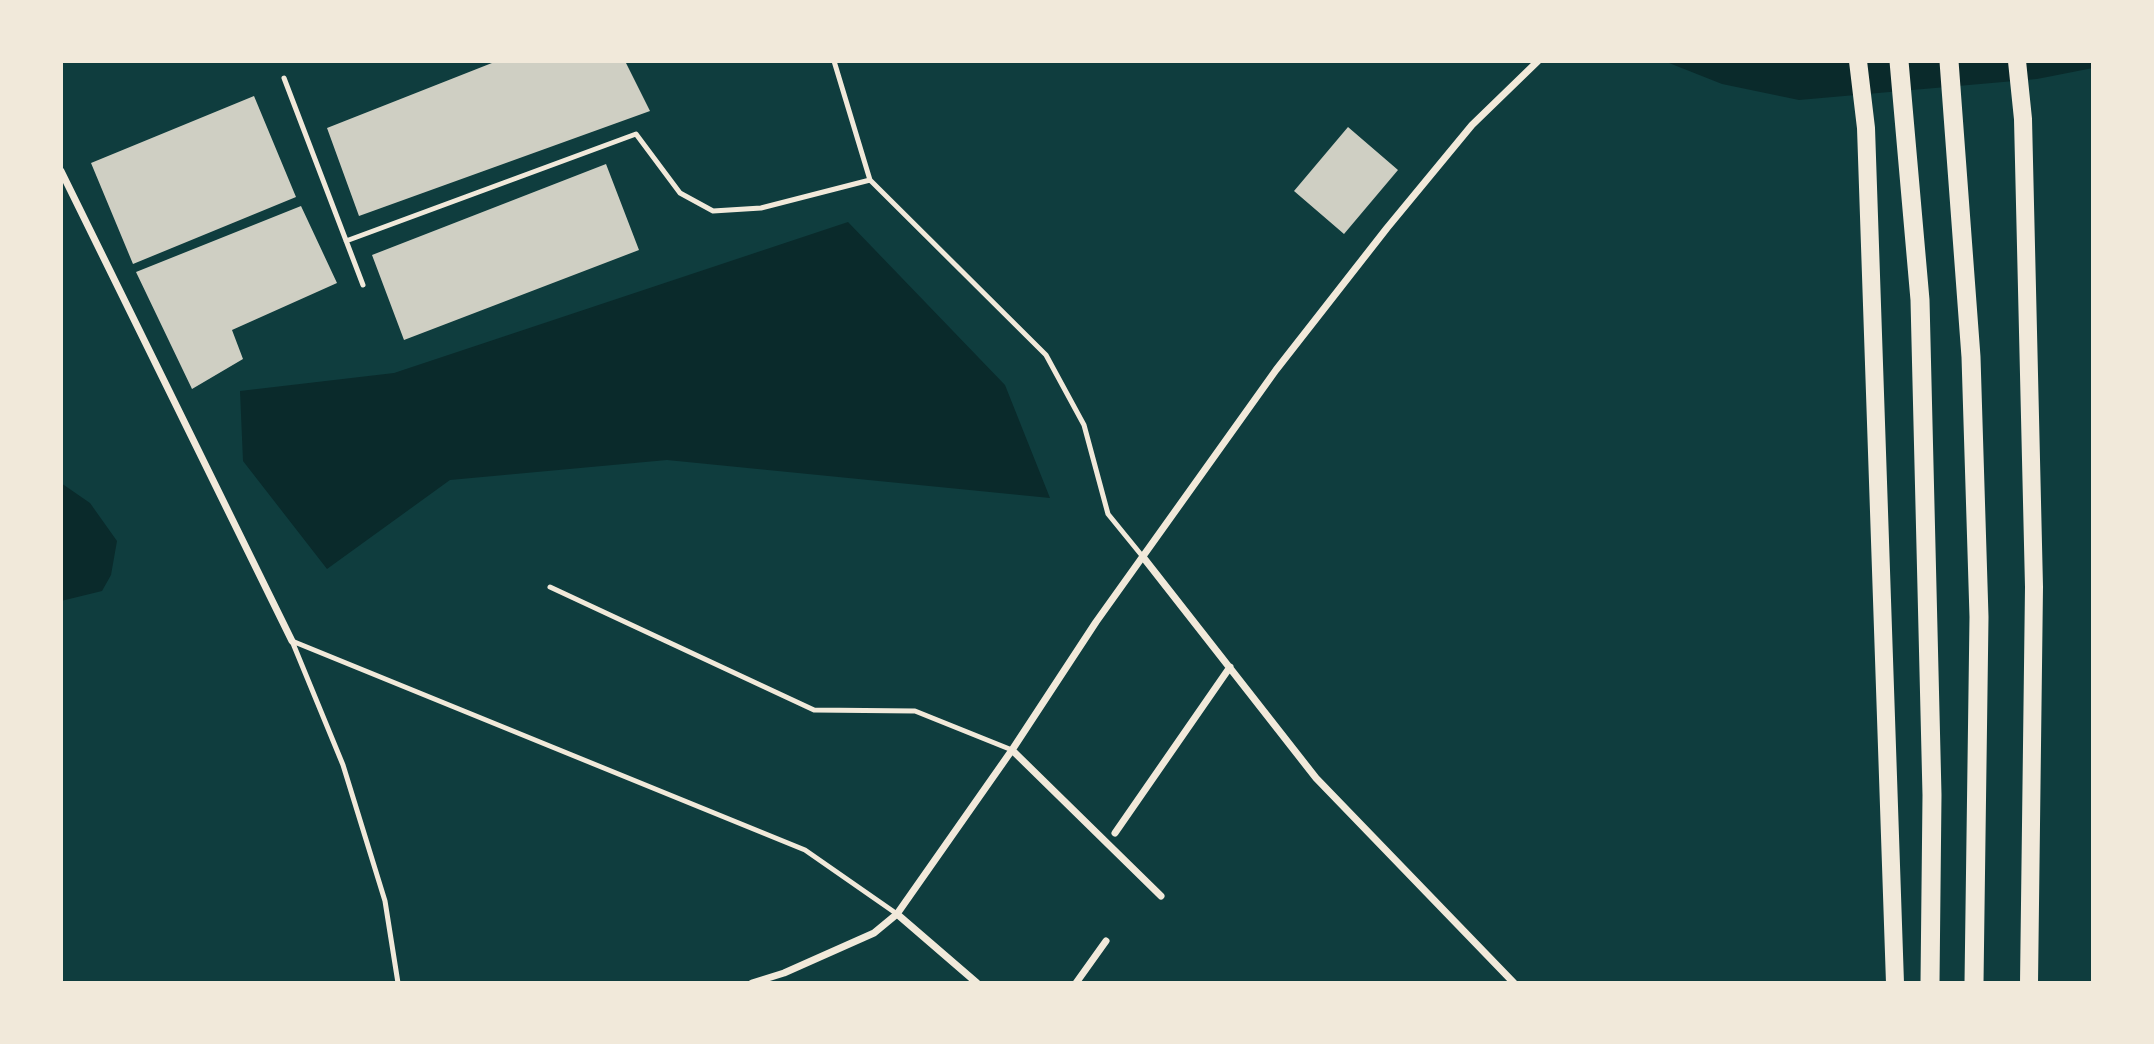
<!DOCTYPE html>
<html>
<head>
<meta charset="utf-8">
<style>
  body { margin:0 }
  #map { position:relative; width:2154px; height:1044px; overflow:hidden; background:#0f3d3e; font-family:Barlow,sans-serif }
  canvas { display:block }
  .frame { position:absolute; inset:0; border:63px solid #f1e9da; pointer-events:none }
</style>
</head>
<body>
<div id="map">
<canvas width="2154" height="1044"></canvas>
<div class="frame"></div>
</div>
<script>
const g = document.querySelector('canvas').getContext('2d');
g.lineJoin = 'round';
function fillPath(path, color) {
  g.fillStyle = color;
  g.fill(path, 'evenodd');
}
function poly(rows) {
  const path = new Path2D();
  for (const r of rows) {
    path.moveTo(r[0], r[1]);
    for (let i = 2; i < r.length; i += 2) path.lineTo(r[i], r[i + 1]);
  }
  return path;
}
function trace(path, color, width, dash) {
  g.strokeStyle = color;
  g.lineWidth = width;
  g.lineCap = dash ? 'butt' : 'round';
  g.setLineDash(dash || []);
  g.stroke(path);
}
const water = poly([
  [1664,61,2093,61,2093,68,2037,79,1799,100,1722,84],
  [848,222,1005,385,1050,498,667,460,450,480,327,569,243,461,240,391,394,373],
  [61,483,90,503,117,541,111,575,102,591,61,601]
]);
const building = poly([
  [497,61,625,61,650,111,359,216,327,128],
  [254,96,296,197,133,264,91,163],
  [1348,127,1398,170,1344,234,1294,191],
  [606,164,639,250,404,340,372,255],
  [301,206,337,283,232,330,243,359,192,389,136,272]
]);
const service = poly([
  [834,61,870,180],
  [284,78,363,285],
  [346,241,636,134,680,193,713,211,761,208,870,180,1046,355,1084,425,1108,514,1143,557],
  [550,587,814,710,915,711,1012,750],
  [292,641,805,850,897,914],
  [292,641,343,765,385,901,398,983]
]);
const minor = poly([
  [61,171,292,641],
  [1143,557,1316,778,1514,983],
  [1012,750,1161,896],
  [1115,833,1230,667],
  [897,914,977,983],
  [752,983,784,973,874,933,897,914,1012,750,1096,622,1276,370,1387,228,1472,125,1538,61],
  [1076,983,1106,941]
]);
const primary = poly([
  [1858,61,1866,128,1895,983],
  [2017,61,2023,119,2034,587,2029,983]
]);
const trunk = poly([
  [1899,61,1920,300,1932,795,1930,983],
  [1949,61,1971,357,1979,617,1974,983]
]);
fillPath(water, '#0a2a2b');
fillPath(building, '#cfcfc3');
trace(service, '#f1e9da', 5);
trace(minor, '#f1e9da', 7);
trace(primary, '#f1e9da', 18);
trace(trunk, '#f1e9da', 19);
</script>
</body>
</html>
